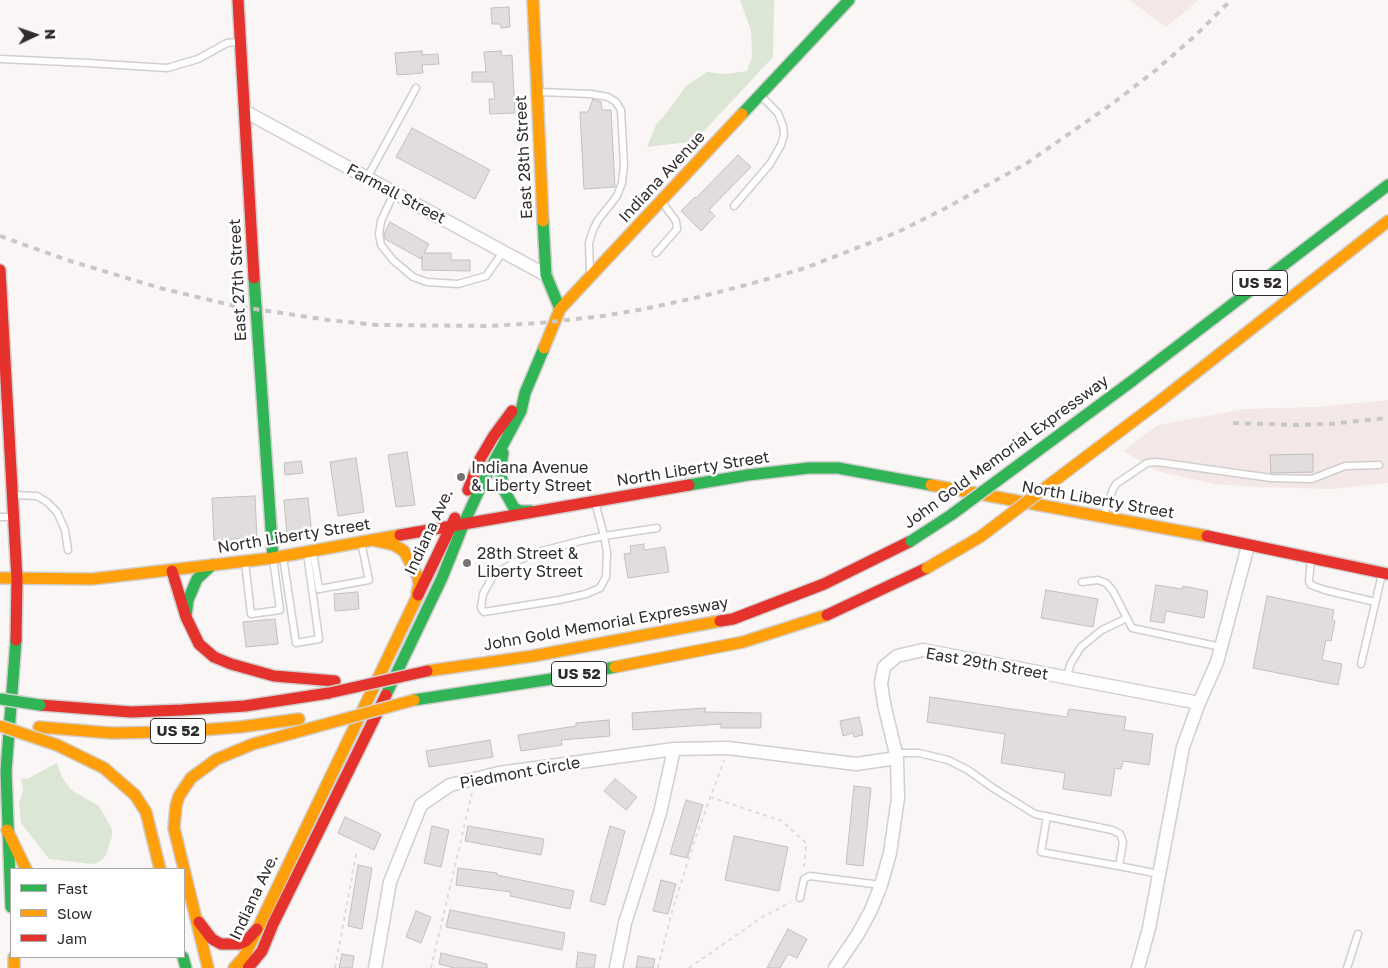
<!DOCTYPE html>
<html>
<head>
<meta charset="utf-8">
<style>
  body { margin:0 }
  #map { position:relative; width:1388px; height:968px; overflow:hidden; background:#fbf6f6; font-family:"Golos Text",sans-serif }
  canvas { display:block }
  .legend { position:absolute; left:10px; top:868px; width:175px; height:90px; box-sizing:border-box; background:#fff; border:1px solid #acabab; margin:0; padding:6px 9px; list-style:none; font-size:15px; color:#302c2d }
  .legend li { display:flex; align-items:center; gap:10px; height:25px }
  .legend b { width:25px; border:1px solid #acabab }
  .north { position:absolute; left:10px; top:10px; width:50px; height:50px; -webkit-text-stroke:4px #fff; paint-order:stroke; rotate:87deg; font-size:14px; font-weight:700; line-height:20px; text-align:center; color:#302c2d }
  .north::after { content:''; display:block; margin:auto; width:18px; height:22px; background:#302c2d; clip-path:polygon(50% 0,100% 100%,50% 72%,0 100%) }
</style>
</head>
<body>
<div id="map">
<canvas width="1388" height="968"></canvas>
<ul class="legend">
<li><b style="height:6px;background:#30b455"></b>Fast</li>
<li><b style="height:6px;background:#ff9f0a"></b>Slow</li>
<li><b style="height:6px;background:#e5322d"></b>Jam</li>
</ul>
<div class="north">N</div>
</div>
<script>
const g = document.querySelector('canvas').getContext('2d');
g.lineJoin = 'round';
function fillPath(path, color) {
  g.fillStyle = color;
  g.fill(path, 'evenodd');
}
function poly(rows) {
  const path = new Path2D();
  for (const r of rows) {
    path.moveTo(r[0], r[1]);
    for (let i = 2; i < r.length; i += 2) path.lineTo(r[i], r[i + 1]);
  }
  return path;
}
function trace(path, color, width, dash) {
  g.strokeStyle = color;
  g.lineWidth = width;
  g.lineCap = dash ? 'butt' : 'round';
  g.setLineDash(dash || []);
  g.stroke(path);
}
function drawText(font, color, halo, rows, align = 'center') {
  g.font = font + ' "Golos Text",sans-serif';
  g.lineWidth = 5;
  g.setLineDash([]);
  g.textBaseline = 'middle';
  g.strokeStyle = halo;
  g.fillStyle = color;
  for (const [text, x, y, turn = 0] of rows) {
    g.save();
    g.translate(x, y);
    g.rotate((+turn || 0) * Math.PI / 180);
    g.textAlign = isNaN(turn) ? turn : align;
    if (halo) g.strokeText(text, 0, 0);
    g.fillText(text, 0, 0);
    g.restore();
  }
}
const built = poly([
  [1130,0,1199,0,1166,27],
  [1388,400,1388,483,1333,489,1252,487,1214,484,1157,471,1123,451,1158,425,1244,409,1316,407]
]);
const green = poly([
  [740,0,774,0,773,57,704,131,689,142,647,147,656,125,667,112,686,86,707,72,725,74,747,71,752,57,751,30],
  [57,763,62,777,68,786,74,792,99,806,112,829,112,836,106,855,102,860,97,863,91,864,49,859,21,823,19,804,23,790,21,778,27,779]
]);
const building = poly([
  [509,7,510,27,501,28,500,24,492,24,491,8,509,7],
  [422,51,422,55,438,54,439,64,422,65,423,73,397,75,395,53,422,51],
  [501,51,502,56,512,55,515,113,490,114,489,99,495,99,493,82,472,82,472,72,486,72,484,52,501,51],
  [593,99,601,102,602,110,611,110,615,187,584,189,580,112,588,112,593,99],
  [412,128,490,170,475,199,396,157,412,128],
  [738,155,751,167,709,210,715,216,701,231,681,211,695,197,696,198,738,155],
  [390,222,429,244,424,253,451,253,451,260,470,260,470,271,422,270,422,256,421,259,385,239,384,234,390,222],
  [407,452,415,505,396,507,388,455,407,452],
  [1313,454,1313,472,1271,473,1270,455,1313,454],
  [356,458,364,512,338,516,330,462,356,458],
  [301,461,303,473,285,475,284,463,301,461],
  [255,496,257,538,214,540,212,498,255,496],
  [308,498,312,535,287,537,284,500,308,498],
  [644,544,644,550,665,547,669,572,628,578,624,554,631,553,630,546,644,544],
  [1156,585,1182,589,1183,586,1208,591,1204,618,1166,611,1164,623,1150,621,1156,585],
  [1046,590,1098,599,1093,627,1041,618,1046,590],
  [358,592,359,609,335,611,334,594,358,592],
  [1267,596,1334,610,1332,620,1335,621,1331,641,1326,640,1322,660,1342,664,1338,685,1253,668,1267,596],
  [275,619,278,644,246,647,243,622,275,619],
  [930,697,1067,717,1069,709,1126,717,1124,730,1153,734,1149,765,1123,761,1121,769,1115,768,1111,796,1063,789,1065,773,1001,763,1005,734,927,722,930,697],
  [705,708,705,712,761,713,761,728,721,728,721,724,633,730,632,713,705,708],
  [859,717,863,735,854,737,853,733,843,736,840,721,859,717],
  [609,720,610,736,561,740,562,745,521,751,518,735,576,726,576,723,609,720],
  [490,740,493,757,429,767,426,751,490,740],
  [615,779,637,797,626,810,604,791,615,779],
  [854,786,871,788,863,866,846,864,854,786],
  [686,800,703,805,687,858,670,854,686,800],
  [345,817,381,834,374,850,338,833,345,817],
  [432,826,449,830,441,867,424,863,432,826],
  [468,826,544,839,541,855,465,841,468,826],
  [610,826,625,831,605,905,590,901,610,826],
  [734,836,788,847,779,891,725,880,734,836],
  [358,865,372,868,362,929,348,926,358,865],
  [458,868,497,873,497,875,574,891,570,909,510,896,511,892,456,885,458,868],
  [661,880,676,884,668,914,653,911,661,880],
  [450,910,565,933,562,950,446,927,450,910],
  [416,911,431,917,421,943,406,937,416,911],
  [788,929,807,939,797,958,788,954,780,968,767,968,788,929],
  [578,952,596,955,594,968,576,968,578,952],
  [441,953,487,964,487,968,454,968,439,964,441,953],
  [342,954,354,956,352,968,339,968,342,954],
  [638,956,655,959,653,968,636,968,638,956]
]);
const path = poly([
  [710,797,782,821,805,842,806,847,804,869],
  [335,968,357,850],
  [431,968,472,793],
  [658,968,671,915,693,845,724,760],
  [689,968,761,918,791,902]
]);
const lane = poly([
  [0,59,88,63,167,68,198,59,227,43,238,42],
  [539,92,591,94,608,97,616,102,621,110,624,165,622,183,617,196,598,220,593,230,589,243,590,272],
  [367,178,416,88],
  [394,193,381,221,379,234,381,245,393,260,413,277,427,282,458,284,486,276,503,252],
  [734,206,770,164,781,145,784,135,783,126,778,113,761,96],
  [656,253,677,229,676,221,662,202],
  [14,495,37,496,47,502,57,512,65,530,68,550],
  [595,502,603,532,604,536,607,552,606,577,600,588,586,594,559,600,484,612,481,608,483,594,493,576,513,563,538,552,580,541,604,536,657,528],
  [0,517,12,517],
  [1103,517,1113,489,1116,484,1147,463,1157,462,1271,478,1312,479,1345,466,1379,465],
  [313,552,319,589,369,580,361,542],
  [283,557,296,643,319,639,307,553],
  [1311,560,1309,581,1311,585,1325,590,1375,602],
  [245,562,251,614,280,610,273,559],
  [1082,582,1098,580,1106,583,1113,591,1132,628,1221,647],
  [1361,664,1382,574],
  [1066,678,1071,663,1081,647,1102,630,1127,618],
  [895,753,919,753,948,760,968,770,993,788,1035,814,1112,830,1120,834,1123,842,1119,866,1159,874],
  [1047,816,1041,852,1119,866],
  [800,898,804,879,810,876,881,885],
  [1347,968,1358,934]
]);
const street = poly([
  [246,112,546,275],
  [375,968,390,882,421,805,450,785,499,773,674,749,728,748,856,764,897,758],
  [616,968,625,923,660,813,674,749],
  [835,968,858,934,871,910,881,885,890,853,898,798,897,758,884,704,881,683,884,667,897,656,923,650,1199,703],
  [1138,968,1149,928,1183,747,1199,703,1217,662,1248,546]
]);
const fast = poly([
  [742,114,849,0],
  [543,221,546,275,560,309],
  [254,278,273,558],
  [1132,381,1388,185],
  [503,453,500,470,504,490,514,508,520,511,531,511],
  [689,485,748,475,809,468,838,468,931,485],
  [186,616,188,600,197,579,212,565],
  [386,695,442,578,464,523,482,484,521,411,525,393,544,348],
  [414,700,565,677,615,667],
  [11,907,6,771,16,640],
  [183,957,186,968]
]);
const slow = poly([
  [533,0,543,221],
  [544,348,560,309,742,114],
  [1160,401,1388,221],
  [931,485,1207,536],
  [376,541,394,545,404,551,418,577,419,585,417,593],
  [0,578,92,579,273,558,400,535],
  [615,667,743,642,827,615],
  [427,671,533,656,720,621],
  [39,727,111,733,175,732,240,727,299,719],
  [39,739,57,745,104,768,135,795,146,812,160,869],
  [7,830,26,869],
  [14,957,14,968],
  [208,968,174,828,176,806,179,796,191,778,217,759,253,744,315,727],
  [234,968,244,957,418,595]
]);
const jam = poly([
  [238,0,254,278],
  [0,270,17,579,16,640],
  [468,490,480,459,493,437,512,411],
  [400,535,689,485],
  [1207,536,1388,574],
  [172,571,186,617,199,644,214,657,231,664,274,676,335,681],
  [418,595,455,518],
  [827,615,927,568],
  [720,621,733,619,824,584,911,541],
  [40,705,131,712,182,710,245,706,329,693],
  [199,922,212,939,221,944,239,944,246,941,257,929],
  [248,968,262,951,273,924,386,695]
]);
const rail = poly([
  [0,236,67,260,160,288,235,306,328,320,377,325,489,326,540,323,603,316,644,309,699,297,750,284,805,268,898,232,946,208,1027,163,1112,104,1156,70,1196,35,1231,0],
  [1233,423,1295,425,1329,424,1388,418]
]);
const fastBridge = poly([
  [911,541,951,515,1132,381],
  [0,699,40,705]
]);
const slowBridge = poly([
  [927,568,980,537,1160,401],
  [0,726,39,739],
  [315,727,414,700]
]);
const jamBridge = poly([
  [329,693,427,671]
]);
const markers = [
  [461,477,5,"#777373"],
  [467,563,5,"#777373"]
];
const shields = [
  [1260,283,55],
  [579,674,55],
  [178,731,55]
];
const shieldNames = [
  ["US 52",1260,283],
  ["US 52",579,674],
  ["US 52",178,731]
];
const streetNames = [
  ["East 28th Street",524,157,-93],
  ["Indiana Avenue",662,177,-47],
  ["Farmall Street",396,194,28],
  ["East 27th Street",238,280,-93],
  ["John Gold Memorial Expressway",1006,452,-36],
  ["North Liberty Street",693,469,-9],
  ["North Liberty Street",1098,500,10],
  ["Indiana Ave.",429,532,-65],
  ["North Liberty Street",294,536,-9],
  ["John Gold Memorial Expressway",606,624,-10],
  ["East 29th Street",987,664,10],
  ["Piedmont Circle",520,773,-10],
  ["Indiana Ave.",254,897,-65]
];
const poiNames = [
  ["Indiana Avenue",471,468],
  ["& Liberty Street",471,486],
  ["28th Street &",477,554],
  ["Liberty Street",477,572]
];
fillPath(built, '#f4e7e8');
fillPath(green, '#dbe6d4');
fillPath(building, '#e1dddd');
trace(building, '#c2bfbf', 1);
trace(lane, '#d1cece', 9);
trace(street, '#d1cece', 15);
trace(fast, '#d1cece', 14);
trace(slow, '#d1cece', 14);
trace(jam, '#d1cece', 14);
trace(path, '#dddcdc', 2, [4, 4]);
trace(lane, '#fefefe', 6);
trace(street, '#fefefe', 12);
trace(fast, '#30b455', 11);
trace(slow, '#ff9f0a', 11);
trace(jam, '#e5322d', 11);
trace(rail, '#c8c7c7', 4, [6, 6]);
trace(fastBridge, '#d4d2d2', 14, []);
trace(slowBridge, '#d4d2d2', 14, []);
trace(jamBridge, '#d4d2d2', 14, []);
trace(fastBridge, '#30b455', 11);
trace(slowBridge, '#ff9f0a', 11);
trace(jamBridge, '#e5322d', 11);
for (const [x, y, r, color] of markers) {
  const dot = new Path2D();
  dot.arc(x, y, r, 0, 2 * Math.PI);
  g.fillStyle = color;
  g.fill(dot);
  trace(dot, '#fff', 2);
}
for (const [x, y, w] of shields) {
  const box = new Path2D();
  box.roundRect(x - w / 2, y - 12.5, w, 25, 4);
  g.fillStyle = '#fff';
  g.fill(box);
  trace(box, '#302c2d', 1);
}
drawText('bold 15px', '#302c2d', null, shieldNames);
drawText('16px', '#302c2d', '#fff', streetNames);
drawText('16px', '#302c2d', '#fff', poiNames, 'left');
</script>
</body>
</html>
